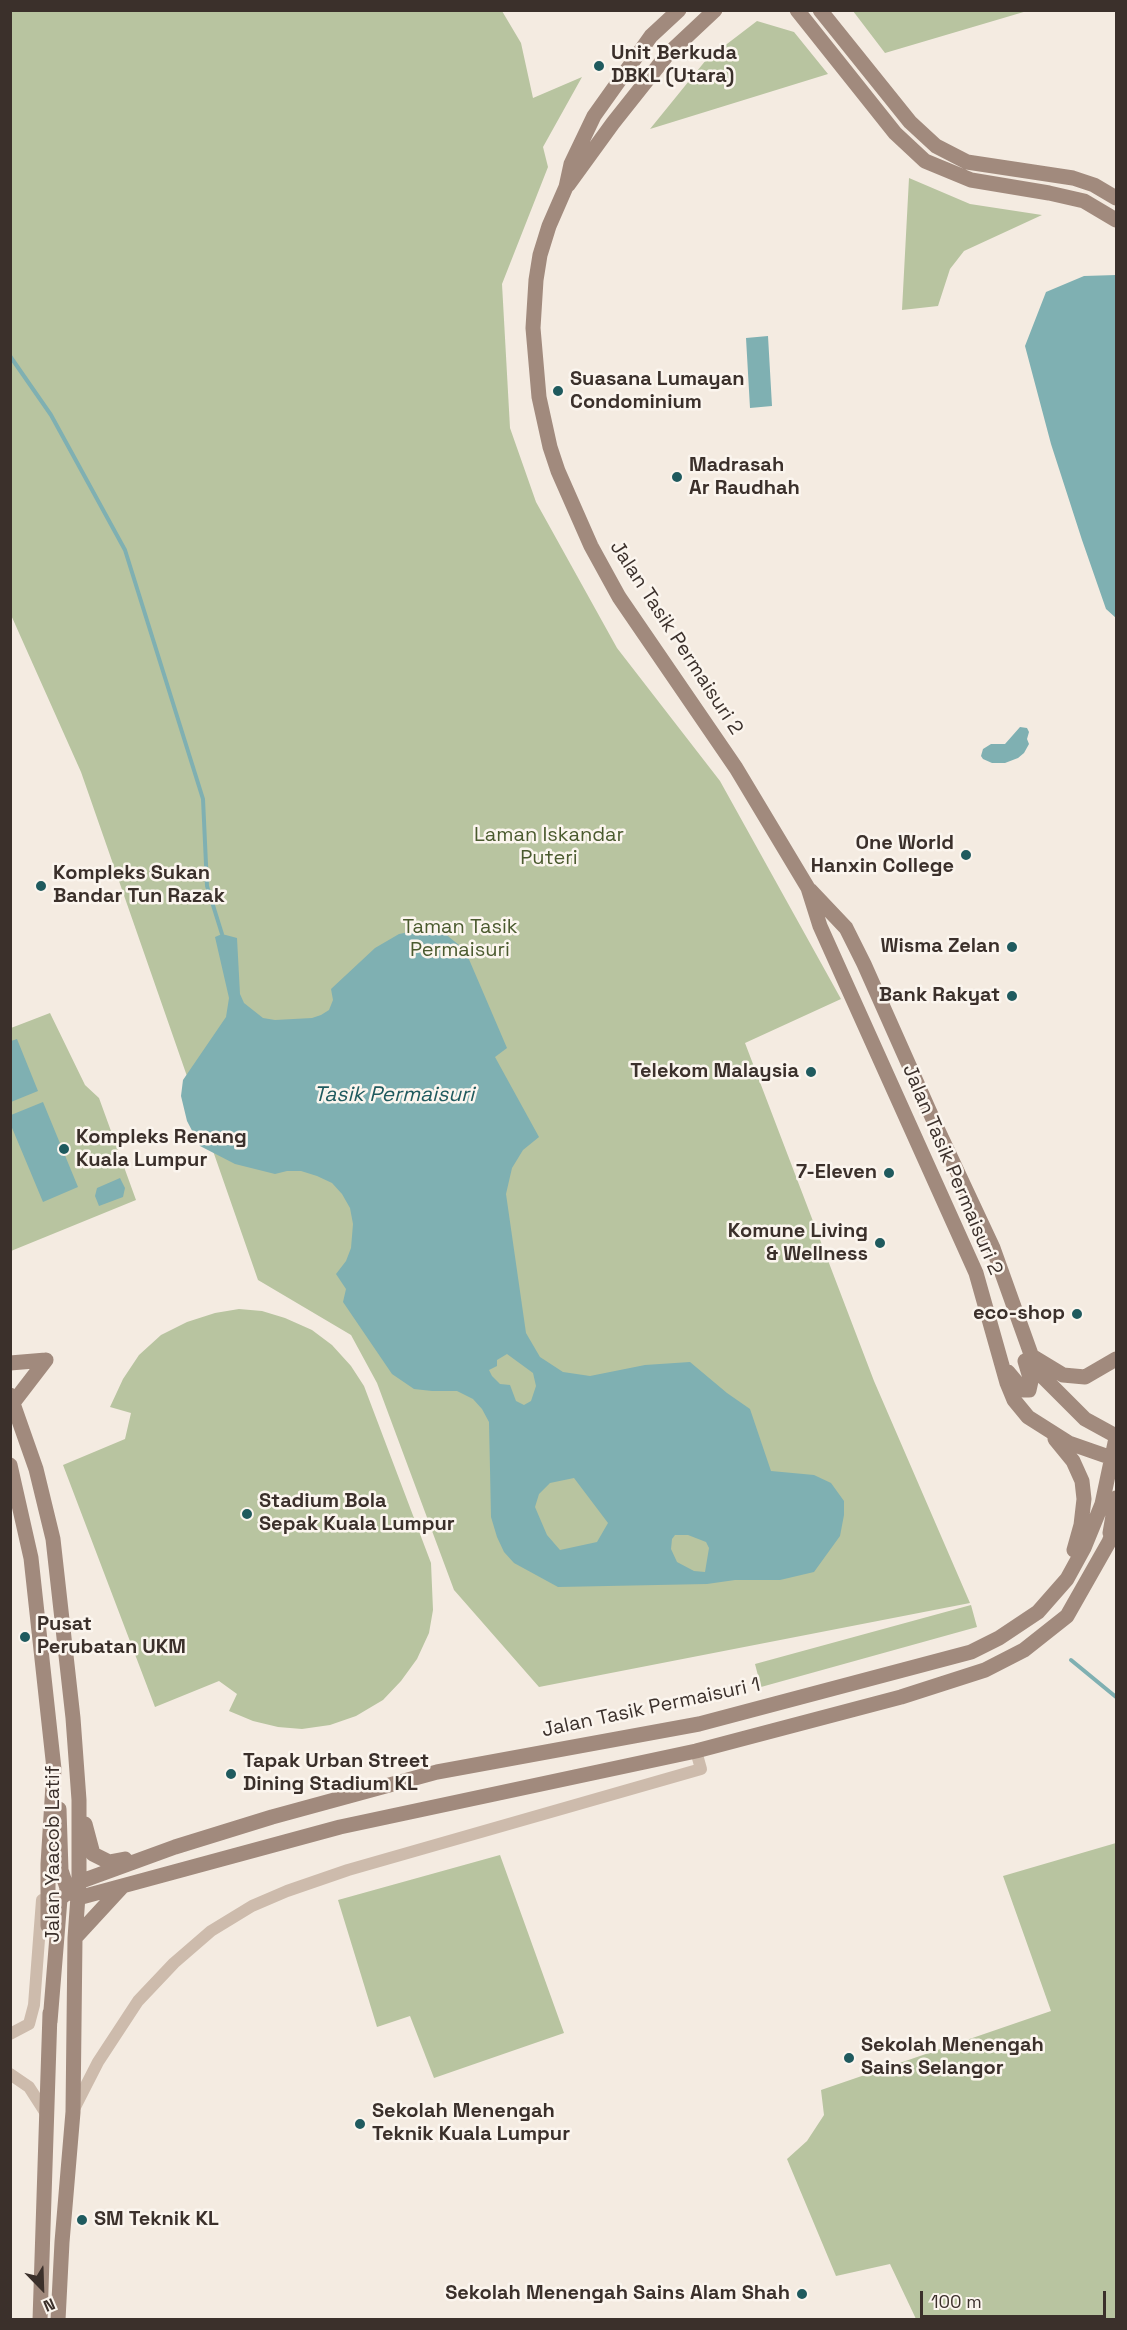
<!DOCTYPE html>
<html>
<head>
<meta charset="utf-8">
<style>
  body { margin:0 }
  #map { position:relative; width:1127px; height:2330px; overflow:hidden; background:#f4ebe1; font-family:"Space Grotesk",sans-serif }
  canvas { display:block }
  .frame { position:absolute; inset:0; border:12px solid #3b302b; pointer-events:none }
  .north { position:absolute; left:12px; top:2258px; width:60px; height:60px; -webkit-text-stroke:4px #fbf5ee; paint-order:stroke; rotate:157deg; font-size:16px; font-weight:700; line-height:24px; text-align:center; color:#3b302b }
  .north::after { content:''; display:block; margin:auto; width:21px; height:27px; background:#3b302b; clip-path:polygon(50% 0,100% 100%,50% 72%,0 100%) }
  .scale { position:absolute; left:920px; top:2291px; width:186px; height:27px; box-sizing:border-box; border:3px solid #3b302b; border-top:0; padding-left:8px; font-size:18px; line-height:21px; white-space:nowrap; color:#3b302b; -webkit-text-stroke:4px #fbf5ee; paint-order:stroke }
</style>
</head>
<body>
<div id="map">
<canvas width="1127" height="2330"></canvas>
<div class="frame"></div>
<div class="north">N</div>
<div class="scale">100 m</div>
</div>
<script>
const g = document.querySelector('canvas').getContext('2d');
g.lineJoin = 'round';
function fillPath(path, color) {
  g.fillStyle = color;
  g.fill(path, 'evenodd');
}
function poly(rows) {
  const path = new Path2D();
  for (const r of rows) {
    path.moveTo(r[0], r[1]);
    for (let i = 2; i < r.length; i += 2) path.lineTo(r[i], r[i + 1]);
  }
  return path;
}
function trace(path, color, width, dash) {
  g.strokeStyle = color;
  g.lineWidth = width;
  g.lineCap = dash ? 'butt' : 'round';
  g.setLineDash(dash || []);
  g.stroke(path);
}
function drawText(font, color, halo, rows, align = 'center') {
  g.font = font + ' "Space Grotesk",sans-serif';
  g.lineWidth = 5;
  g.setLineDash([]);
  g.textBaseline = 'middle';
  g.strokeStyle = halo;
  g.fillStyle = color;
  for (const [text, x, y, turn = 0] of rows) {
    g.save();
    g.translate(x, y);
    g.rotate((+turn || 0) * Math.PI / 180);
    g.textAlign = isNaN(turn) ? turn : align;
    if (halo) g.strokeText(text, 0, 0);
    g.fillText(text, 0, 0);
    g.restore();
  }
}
const green = poly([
  [10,11,502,11,521,43,533,98,582,77,543,147,548,167,502,284,510,428,536,502,617,648,720,781,841,999,745,1043,874,1381,970,1603,539,1687,454,1590,377,1383,351,1335,258,1280,81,772,11,615],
  [853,11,1027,11,885,53],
  [757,21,794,32,828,74,650,129,706,60],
  [909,178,970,204,1042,215,964,251,950,269,938,306,902,310],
  [50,1013,85,1085,99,1098,136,1200,11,1251,11,1028],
  [239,1309,262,1311,285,1318,312,1330,332,1345,351,1366,364,1386,431,1563,433,1610,429,1633,417,1659,401,1681,383,1700,356,1716,330,1725,302,1729,278,1727,253,1721,229,1711,237,1694,219,1681,155,1707,63,1465,125,1439,131,1413,110,1407,123,1379,139,1355,161,1335,187,1322,215,1313],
  [971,1605,977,1627,761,1687,755,1664],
  [1116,1843,1116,2319,916,2319,890,2264,836,2276,787,2159,807,2141,824,2115,821,2090,1051,2011,1003,1876],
  [500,1855,564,2033,434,2078,410,2016,377,2027,338,1900]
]);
const water = poly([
  [1116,275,1116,618,1106,609,1082,540,1051,444,1025,346,1046,292,1084,276],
  [768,336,772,406,750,408,746,338],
  [1020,727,1027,728,1029,732,1027,739,1029,744,1024,753,1018,758,1005,763,992,763,983,759,981,756,983,749,991,744,1005,744],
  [423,929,443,932,465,950,507,1048,495,1057,539,1137,523,1150,512,1168,506,1194,526,1333,540,1357,563,1372,590,1376,645,1365,690,1362,727,1393,750,1409,771,1471,814,1475,831,1483,844,1501,844,1515,840,1536,814,1572,780,1580,735,1580,707,1584,558,1587,514,1563,504,1552,497,1537,491,1517,489,1422,482,1409,473,1399,457,1391,432,1391,414,1389,392,1374,343,1302,346,1289,336,1274,346,1261,351,1248,353,1224,350,1208,342,1194,332,1183,317,1176,301,1171,287,1171,275,1174,235,1164,200,1146,187,1121,181,1096,183,1080,226,1017,229,998,215,937,222,934,237,938,240,994,244,1003,263,1018,275,1020,312,1018,321,1015,329,1010,333,1000,331,989,375,948,399,934],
  [507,1354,533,1373,536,1386,531,1401,524,1405,516,1401,510,1385,500,1384,492,1376,489,1370,497,1366,497,1360],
  [574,1478,608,1523,597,1542,560,1550,547,1535,535,1507,539,1494,550,1483],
  [675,1535,688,1535,706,1542,709,1548,705,1572,694,1571,677,1562,671,1549,672,1539],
  [17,1039,38,1091,11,1102,11,1041],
  [43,1102,78,1187,43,1202,10,1123,11,1115],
  [120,1178,125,1188,123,1197,99,1206,95,1196,97,1188]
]);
const stream = poly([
  [10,356,51,415,125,550,203,799,207,886,222,934],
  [1071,1660,1116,1697]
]);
const street = poly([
  [10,2034,29,2024,34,2005,42,1900],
  [10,2074,29,2087,47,2115],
  [74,2109,98,2062,138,2001,174,1963,211,1931,252,1906,287,1891,348,1870,701,1769,696,1751]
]);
const secondary = poly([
  [679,10,651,36,594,116,571,164,566,187,549,226,540,255,536,280,533,328,539,397,550,447,558,471,591,546,619,597,736,768,808,888,820,926,976,1273,1007,1383,1014,1400,1028,1417,1069,1443,1112,1458],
  [797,10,895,133,925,161,971,180,1049,193,1084,201,1116,220],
  [820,10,910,122,936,146,967,162,1073,178,1094,185,1116,198],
  [568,185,613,123,667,55,715,10],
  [810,890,846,928,864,964,936,1126,993,1248,1037,1371,1085,1419,1116,1436],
  [1030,1355,1063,1375,1085,1377,1116,1359],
  [10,1363,46,1360],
  [1008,1372,1023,1390,1029,1390,1031,1381,1025,1361],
  [10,1395,36,1469,53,1539,73,1718,79,1800,79,1882,75,1938,73,2112,62,2242,58,2320],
  [13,1403,46,1360],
  [1055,1439,1073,1461,1082,1481,1084,1499,1081,1525,1074,1550],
  [10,1465,31,1558,54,1769,48,1864,48,1926],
  [1110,1533,1116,1498],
  [59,1809,61,1870,68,1891,76,1896],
  [85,1824,93,1854,109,1862,125,1859],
  [78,1898,340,1827,696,1751,901,1697,985,1670,1024,1650,1067,1616,1109,1542,1116,1524],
  [75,1938,122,1887],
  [50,2022,60,1899,79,1882,175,1847,272,1817,437,1772,699,1724,971,1652,999,1638,1038,1612,1067,1579,1084,1548,1102,1504,1116,1438],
  [40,2320,50,2013]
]);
const markers = [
  [599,66,6,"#1f5a5e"],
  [558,391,6,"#1f5a5e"],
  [677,477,6,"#1f5a5e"],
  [966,855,6,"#1f5a5e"],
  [41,886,6,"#1f5a5e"],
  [1012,947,6,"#1f5a5e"],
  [1012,996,6,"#1f5a5e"],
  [811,1072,6,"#1f5a5e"],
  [64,1149,6,"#1f5a5e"],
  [889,1173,6,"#1f5a5e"],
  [880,1243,6,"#1f5a5e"],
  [1077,1314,6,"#1f5a5e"],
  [247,1514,6,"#1f5a5e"],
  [25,1637,6,"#1f5a5e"],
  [231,1774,6,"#1f5a5e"],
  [849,2058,6,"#1f5a5e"],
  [360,2124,6,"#1f5a5e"],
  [82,2220,6,"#1f5a5e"],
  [802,2294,6,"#1f5a5e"]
];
const poiNames = [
  ["Unit Berkuda",611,54],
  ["DBKL (Utara)",611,77],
  ["Suasana Lumayan",570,380],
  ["Condominium",570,403],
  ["Madrasah",689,466],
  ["Ar Raudhah",689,489],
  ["One World",954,844,"right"],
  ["Hanxin College",954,867,"right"],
  ["Kompleks Sukan",53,874],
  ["Bandar Tun Razak",53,897],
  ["Wisma Zelan",1000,947,"right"],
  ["Bank Rakyat",1000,996,"right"],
  ["Telekom Malaysia",799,1072,"right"],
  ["Kompleks Renang",76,1138],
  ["Kuala Lumpur",76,1161],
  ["7-Eleven",877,1173,"right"],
  ["Komune Living",868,1232,"right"],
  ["& Wellness",868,1255,"right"],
  ["eco-shop",1065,1314,"right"],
  ["Stadium Bola",259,1502],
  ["Sepak Kuala Lumpur",259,1525],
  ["Pusat",37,1625],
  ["Perubatan UKM",37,1648],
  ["Tapak Urban Street",243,1762],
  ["Dining Stadium KL",243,1785],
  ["Sekolah Menengah",861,2046],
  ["Sains Selangor",861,2069],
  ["Sekolah Menengah",372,2112],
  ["Teknik Kuala Lumpur",372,2135],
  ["SM Teknik KL",94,2220],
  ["Sekolah Menengah Sains Alam Shah",790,2294,"right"]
];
const streetNames = [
  ["Jalan Tasik Permaisuri 2",676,638,57],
  ["Jalan Tasik Permaisuri 2",952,1170,67],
  ["Jalan Tasik Permaisuri 1",651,1708,-12],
  ["Jalan Yaacob Latif",54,1854,-90]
];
const parkNames = [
  ["Laman Iskandar",549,836],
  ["Puteri",549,859],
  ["Taman Tasik",460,928],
  ["Permaisuri",460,951]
];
const waterNames = [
  ["Tasik Permaisuri",394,1095]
];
fillPath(green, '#b8c4a0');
fillPath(water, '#7fb0b2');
trace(stream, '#7fb0b2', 4);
trace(street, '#cdbbac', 12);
trace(secondary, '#a18a7d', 15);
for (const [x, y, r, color] of markers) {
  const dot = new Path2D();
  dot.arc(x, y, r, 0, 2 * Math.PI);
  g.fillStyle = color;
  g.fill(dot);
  trace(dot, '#fbf5ee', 2);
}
drawText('bold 20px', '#3b302b', '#fbf5ee', poiNames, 'left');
drawText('20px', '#3b302b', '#fbf5ee', streetNames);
drawText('20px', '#4a5a2e', '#fbf5ee', parkNames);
drawText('italic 21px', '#1f5a5e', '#fbf5ee', waterNames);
</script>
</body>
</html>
